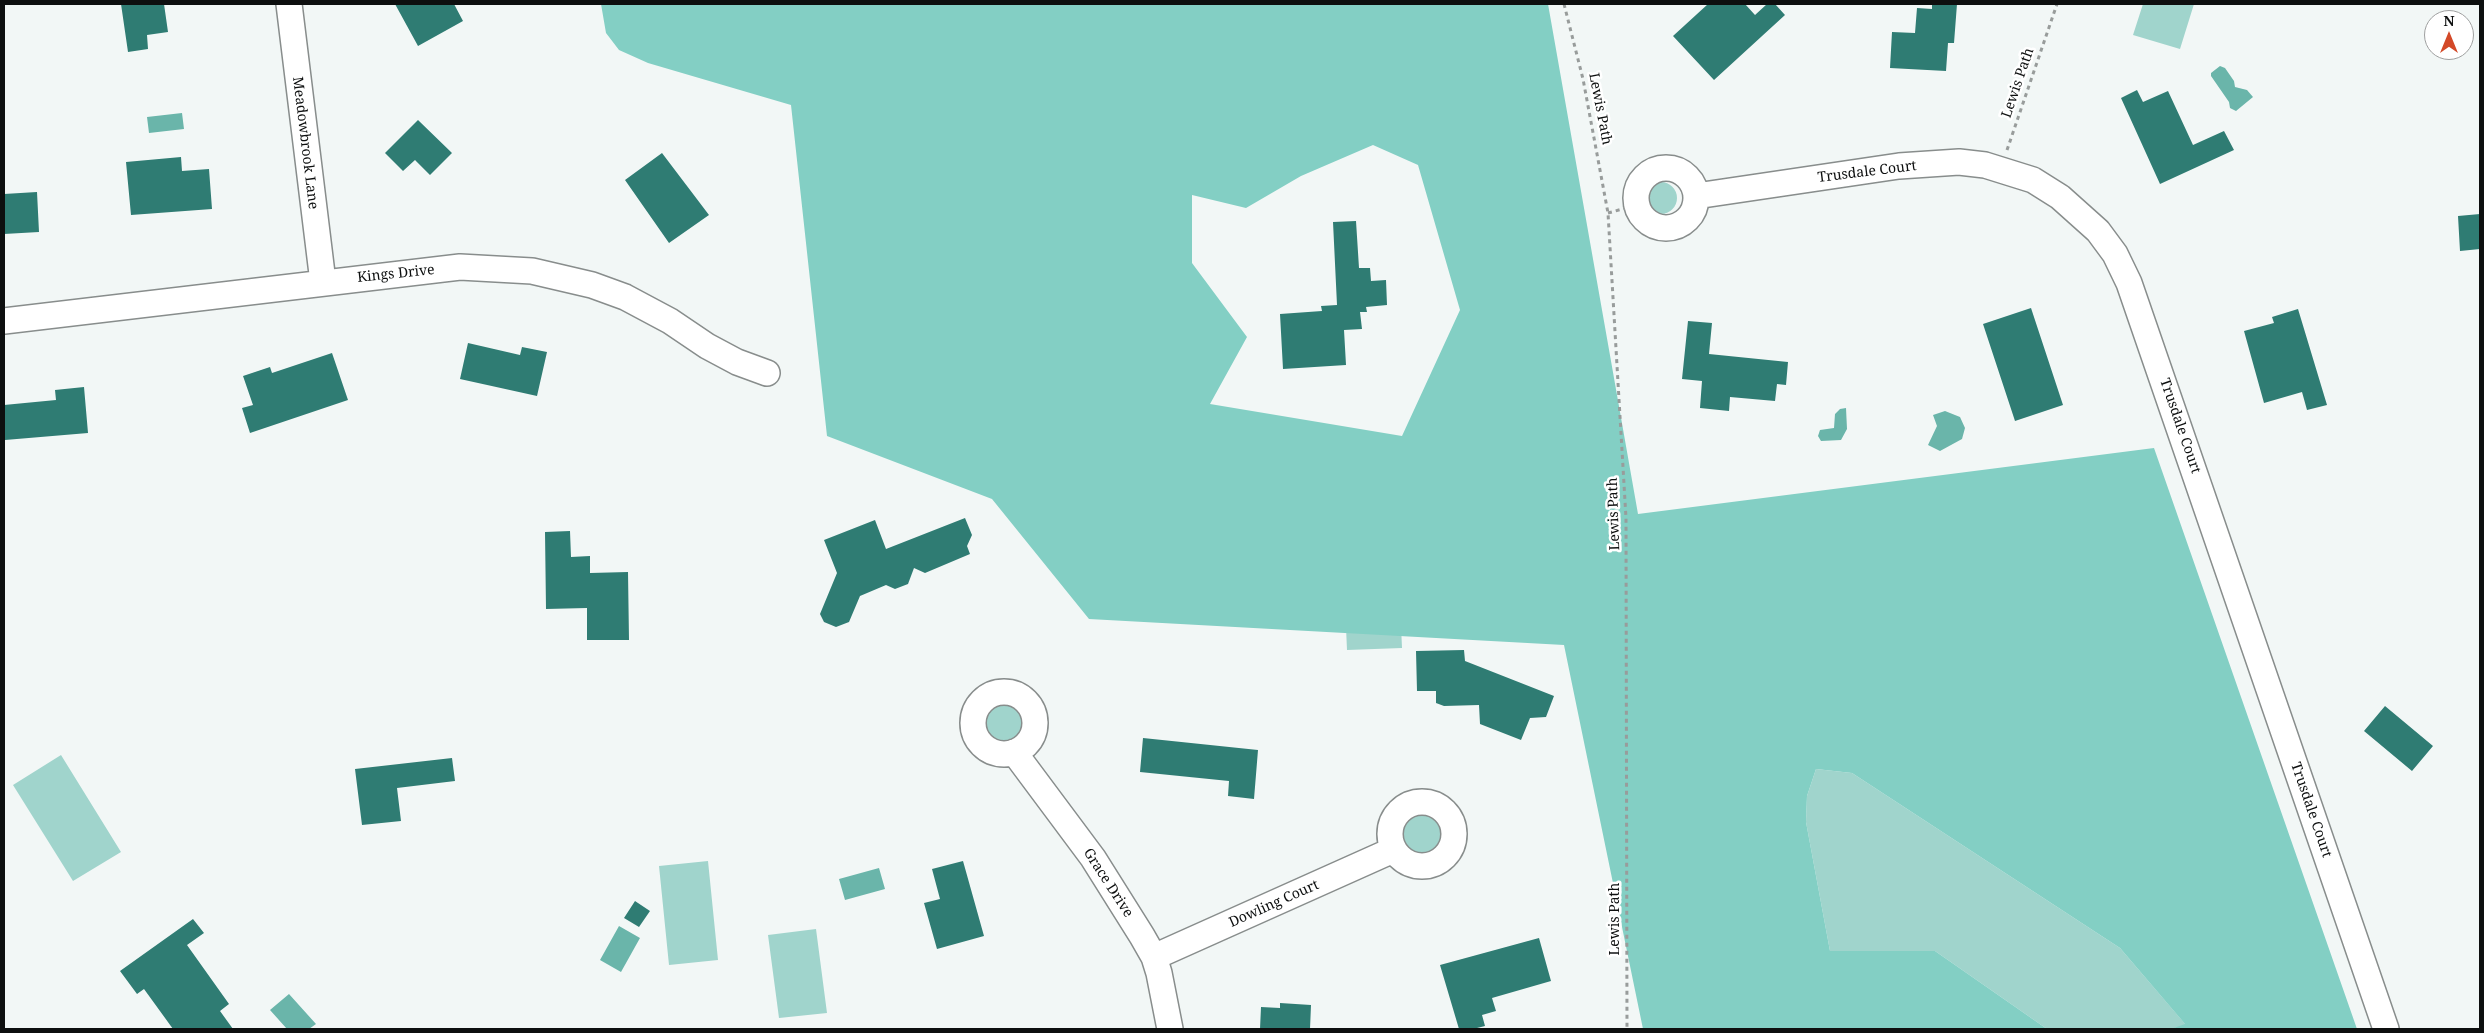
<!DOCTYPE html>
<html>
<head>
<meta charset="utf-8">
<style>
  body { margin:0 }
  #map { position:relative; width:2484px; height:1033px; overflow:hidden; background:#f2f7f6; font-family:"Noto Serif",serif }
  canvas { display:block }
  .frame { position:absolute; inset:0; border:5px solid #0d0f0f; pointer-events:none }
  .north { position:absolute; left:2424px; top:10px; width:50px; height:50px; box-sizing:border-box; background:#fff; border:1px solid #9e9f9f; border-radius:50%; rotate:0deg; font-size:14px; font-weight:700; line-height:20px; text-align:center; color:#0d0f0f }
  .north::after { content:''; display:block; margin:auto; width:18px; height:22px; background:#d34928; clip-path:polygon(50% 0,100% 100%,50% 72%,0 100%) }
</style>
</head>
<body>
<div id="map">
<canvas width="2484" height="1033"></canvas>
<div class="frame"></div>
<div class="north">N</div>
</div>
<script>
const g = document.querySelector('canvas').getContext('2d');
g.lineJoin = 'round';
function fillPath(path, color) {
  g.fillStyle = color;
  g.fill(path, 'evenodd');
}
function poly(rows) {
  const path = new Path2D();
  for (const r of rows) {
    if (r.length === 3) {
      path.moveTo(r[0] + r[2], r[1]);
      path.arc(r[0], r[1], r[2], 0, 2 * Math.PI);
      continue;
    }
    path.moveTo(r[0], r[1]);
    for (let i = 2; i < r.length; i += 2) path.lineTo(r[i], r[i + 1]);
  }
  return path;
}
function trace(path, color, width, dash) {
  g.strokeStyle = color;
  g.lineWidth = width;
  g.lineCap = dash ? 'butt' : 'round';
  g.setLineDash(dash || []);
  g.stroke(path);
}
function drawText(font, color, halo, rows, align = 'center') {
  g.font = font + ' "Noto Serif",serif';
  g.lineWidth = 5;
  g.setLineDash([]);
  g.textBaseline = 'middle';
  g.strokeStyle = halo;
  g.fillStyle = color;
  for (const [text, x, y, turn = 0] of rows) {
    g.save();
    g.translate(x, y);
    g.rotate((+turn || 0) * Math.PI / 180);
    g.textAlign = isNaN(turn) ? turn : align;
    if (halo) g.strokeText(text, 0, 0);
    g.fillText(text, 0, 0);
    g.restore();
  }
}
const green = poly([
  [2143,4,2194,4,2180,49,2133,35],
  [1661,198,16],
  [1398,557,1402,648,1347,650,1343,559],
  [1004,721,23],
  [61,755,121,852,73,881,13,785],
  [1816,769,1852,773,2120,948,2186,1025,2171,1029,2047,1029,1935,951,1830,951,1806,822,1807,796],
  [1422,835,26],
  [708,861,718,960,669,965,659,866],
  [816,929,827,1013,779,1018,768,935]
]);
const forest = poly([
  [601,4,1548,4,1638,514,2154,448,2357,1029,2171,1029,2185,1024,2120,948,1852,773,1816,769,1807,796,1806,822,1830,951,1935,951,2047,1029,1643,1029,1564,645,1089,619,992,499,827,436,791,105,648,63,619,50,606,33],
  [1373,145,1418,165,1460,310,1402,436,1210,404,1247,337,1192,263,1192,195,1246,208,1301,176]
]);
const water = poly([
  [2220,66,2225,68,2234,81,2235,87,2247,90,2253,97,2236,111,2230,108,2229,102,2211,76,2211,73],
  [182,113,184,129,149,133,147,117],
  [1846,408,1847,429,1841,440,1821,441,1818,436,1820,430,1834,428,1835,414,1840,409],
  [1945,411,1960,417,1965,428,1962,439,1940,451,1928,445,1937,426,1933,415],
  [879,868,885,889,845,900,839,879],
  [619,926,640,938,621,972,600,960],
  [289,994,316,1024,309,1029,287,1029,270,1010]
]);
const building = poly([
  [121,4,164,4,168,32,147,35,148,49,128,52],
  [395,4,454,4,463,21,418,46],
  [1708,4,1745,4,1755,15,1767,4,1775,4,1785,15,1714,80,1673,36],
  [1932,4,1957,4,1954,43,1948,43,1946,71,1890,68,1892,32,1915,33,1917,8,1932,9],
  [2137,90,2143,102,2168,91,2193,145,2224,131,2234,150,2160,184,2121,98],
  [418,120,452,153,430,175,415,160,403,171,385,153],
  [662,153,709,215,669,243,625,180],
  [181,157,182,171,209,169,212,209,131,215,126,162],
  [37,192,39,232,4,234,4,194],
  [2480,214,2480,249,2460,251,2458,216],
  [1356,221,1359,268,1370,268,1371,281,1386,280,1387,305,1366,307,1367,312,1360,312,1362,329,1344,330,1346,365,1283,369,1280,314,1322,311,1321,306,1337,305,1333,222],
  [2031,308,2063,405,2015,421,1983,324],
  [2298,309,2327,405,2307,410,2302,392,2264,403,2244,331,2274,323,2272,317],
  [1688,321,1712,323,1709,354,1788,362,1786,385,1777,384,1775,401,1730,397,1729,411,1700,408,1702,381,1682,379],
  [468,343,520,355,522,347,547,352,537,396,460,379],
  [332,353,348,400,250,433,242,408,253,405,243,376,270,367,272,373],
  [84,387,88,433,5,440,4,405,56,400,55,390],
  [965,518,972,535,967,546,970,554,925,573,914,568,908,584,895,589,886,585,860,596,849,622,836,627,824,622,820,614,837,573,824,540,875,520,886,549],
  [570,531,571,557,590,556,590,573,628,572,629,640,587,640,587,608,546,609,545,532],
  [1464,650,1465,661,1554,696,1546,717,1530,718,1521,740,1480,724,1479,705,1444,706,1436,703,1436,691,1417,691,1416,651],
  [2385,706,2433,746,2412,771,2364,731],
  [1143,738,1258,750,1254,799,1228,796,1229,781,1140,772],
  [452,758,455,781,397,788,401,821,362,825,355,769],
  [963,861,984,936,937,949,924,903,940,899,932,869],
  [635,901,650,911,639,927,624,918],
  [193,919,204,933,187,945,229,1004,220,1011,233,1029,173,1029,144,989,137,994,120,971],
  [1539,938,1551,981,1492,998,1496,1011,1482,1015,1485,1026,1473,1029,1459,1029,1440,965],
  [1280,1003,1311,1005,1310,1029,1260,1029,1261,1007,1280,1008]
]);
const path = poly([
  [1564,4,1583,79,1608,213,1626,518,1627,1029],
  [2007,150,2057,4],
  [1608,213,1637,205]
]);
const minor = poly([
  [289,4,323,282],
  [1666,198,30],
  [1696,196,1899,166,1959,162,1985,165,2033,180,2060,197,2098,231,2115,254,2129,283,2386,1029],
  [4,321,460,267,532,271,592,285,625,297,670,321,707,346,737,362,767,373],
  [1004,723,31],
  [1014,752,1093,858,1142,936,1154,957,1159,973,1170,1029],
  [1422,834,32],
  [1154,957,1393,850]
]);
const streetNames = [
  ["Lewis Path",2018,83,-71],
  ["Lewis Path",1600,109,79],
  ["Meadowbrook Lane",305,143,83],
  ["Trusdale Court",1867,172,-7],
  ["Kings Drive",396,274,-6],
  ["Trusdale Court",2180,426,71],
  ["Lewis Path",1614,514,-92],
  ["Trusdale Court",2311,810,71],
  ["Grace Drive",1108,883,57],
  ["Dowling Court",1274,904,-24],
  ["Lewis Path",1615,919,-90]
];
fillPath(green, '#a0d4cc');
fillPath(forest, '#83cfc4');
fillPath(water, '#6ab5aa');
fillPath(building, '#2f7c73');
trace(minor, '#888d8c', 28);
trace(path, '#989c9b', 3, [4, 4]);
trace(minor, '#fff', 25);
drawText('14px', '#0d0f0f', '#fff', streetNames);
</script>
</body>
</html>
